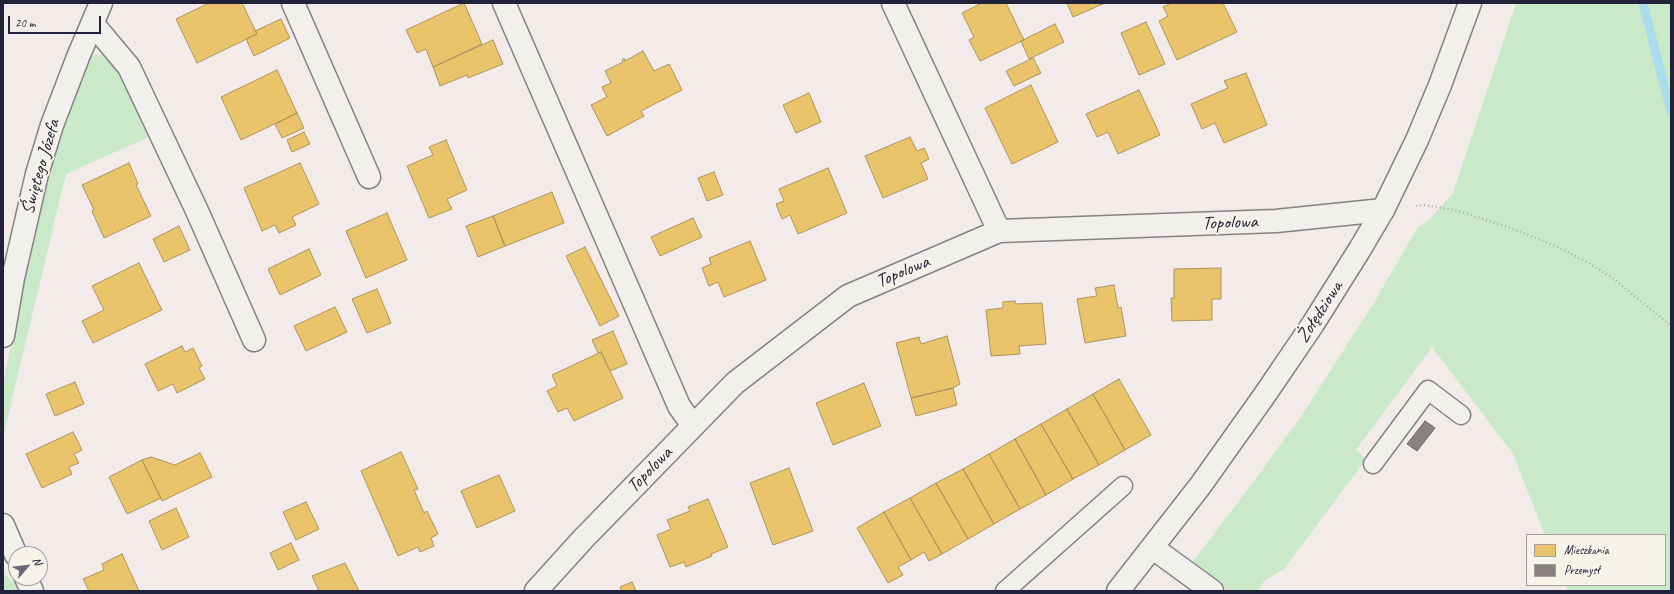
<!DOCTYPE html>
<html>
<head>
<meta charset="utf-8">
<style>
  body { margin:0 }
  #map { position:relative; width:1674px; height:594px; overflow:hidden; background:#f2ebea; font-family:Caveat,sans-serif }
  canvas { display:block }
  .frame { position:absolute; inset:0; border:4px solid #22223b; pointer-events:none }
  .legend { position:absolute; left:1526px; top:534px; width:140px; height:52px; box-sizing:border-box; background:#f7f3e8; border:1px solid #a29fa3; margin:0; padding:5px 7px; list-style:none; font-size:12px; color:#22223b }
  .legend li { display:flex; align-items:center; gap:8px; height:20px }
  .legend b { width:20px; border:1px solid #a29fa3 }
  .north { position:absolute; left:8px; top:546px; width:40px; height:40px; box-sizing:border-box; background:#f7f3e8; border:1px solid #a29fa3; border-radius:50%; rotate:62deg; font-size:11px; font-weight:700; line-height:16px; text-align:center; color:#22223b }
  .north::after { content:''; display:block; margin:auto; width:14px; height:18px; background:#6b6878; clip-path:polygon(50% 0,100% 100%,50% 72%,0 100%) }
  .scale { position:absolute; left:8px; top:16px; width:93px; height:18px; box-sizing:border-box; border:2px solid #22223b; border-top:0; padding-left:5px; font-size:12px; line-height:14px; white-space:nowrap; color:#22223b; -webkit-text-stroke:3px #f7f3e8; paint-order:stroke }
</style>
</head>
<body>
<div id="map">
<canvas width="1674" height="594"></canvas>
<div class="frame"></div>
<ul class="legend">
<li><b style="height:11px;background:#e9c46a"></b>Mieszkania</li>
<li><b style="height:11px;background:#8a817c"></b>Przemysł</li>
</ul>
<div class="north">N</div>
<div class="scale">20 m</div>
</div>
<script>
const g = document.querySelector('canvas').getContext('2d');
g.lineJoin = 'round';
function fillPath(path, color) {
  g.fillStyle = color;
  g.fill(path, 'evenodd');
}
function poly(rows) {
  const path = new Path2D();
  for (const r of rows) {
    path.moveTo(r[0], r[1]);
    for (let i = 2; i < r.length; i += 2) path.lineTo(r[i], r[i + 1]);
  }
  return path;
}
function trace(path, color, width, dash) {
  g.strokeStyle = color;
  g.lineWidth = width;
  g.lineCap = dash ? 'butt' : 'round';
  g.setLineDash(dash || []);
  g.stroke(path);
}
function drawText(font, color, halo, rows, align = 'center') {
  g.font = font + ' Caveat,sans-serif';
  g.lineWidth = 4;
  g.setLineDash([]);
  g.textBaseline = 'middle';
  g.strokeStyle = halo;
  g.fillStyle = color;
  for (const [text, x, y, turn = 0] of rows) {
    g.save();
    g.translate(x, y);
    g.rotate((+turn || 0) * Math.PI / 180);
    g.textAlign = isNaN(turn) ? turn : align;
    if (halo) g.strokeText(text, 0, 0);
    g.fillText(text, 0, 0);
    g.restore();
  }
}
const green = poly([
  [1516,3,1671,3,1671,591,1568,591,1565,585,1665,585,1665,535,1545,535,1513,454,1432,347,1356,450,1366,459,1284,569,1264,581,1258,591,1229,591,1191,564,1251,485,1300,418,1372,306,1418,227,1429,220,1453,193],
  [95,54,106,56,120,72,151,135,142,140,66,174,3,437,3,386,23,280,52,157,88,60],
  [3,573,14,582,19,591,3,591]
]);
const homes = poly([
  [209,3,242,3,257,34,197,63,176,19,209,3],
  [464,3,482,44,433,67,426,49,417,53,406,30,464,3],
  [982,3,1006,3,1024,40,980,61,969,40,974,37,962,13,982,3],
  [1067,3,1105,3,1073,17,1067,3],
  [1171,3,1223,3,1237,32,1177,60,1159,21,1168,16,1163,7,1171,3],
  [281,19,290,38,254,56,246,39,257,34,255,31,281,19],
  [1146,22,1165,64,1139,75,1121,33,1146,22],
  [1055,24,1064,42,1029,59,1021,41,1055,24],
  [493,40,503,64,468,78,467,75,440,86,433,67,493,40],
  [643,51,654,71,669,64,682,90,641,111,644,116,607,136,591,105,607,97,602,87,611,83,605,71,623,62,622,60,624,58,625,61,643,51],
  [1033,58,1041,73,1014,86,1006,71,1033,58],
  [277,70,297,113,241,140,221,97,277,70],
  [1246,73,1267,125,1224,143,1215,123,1202,129,1191,104,1228,88,1224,81,1246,73],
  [1031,85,1058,142,1012,164,985,108,1031,85],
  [1139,90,1160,135,1118,154,1108,132,1097,137,1086,114,1139,90],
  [809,93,821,122,796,133,783,105,809,93],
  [297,113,304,128,282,138,275,124,297,113],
  [304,132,310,144,292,152,287,140,304,132],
  [910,137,917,151,924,148,929,159,921,163,928,179,883,198,865,156,910,137],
  [446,140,467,190,447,199,452,209,429,218,407,166,433,155,429,147,446,140],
  [129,163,138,184,136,185,151,216,104,238,92,211,94,210,82,185,129,163],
  [300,163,319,204,292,217,296,225,279,233,275,225,262,231,244,188,300,163],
  [828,168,847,213,798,234,790,215,782,219,776,204,784,201,779,189,828,168],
  [714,172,723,195,707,201,698,178,714,172],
  [552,192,564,223,505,246,493,216,552,192],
  [387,213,407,260,366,278,346,231,387,213],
  [493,216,505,246,478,257,466,226,493,216],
  [693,218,702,237,660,256,651,237,693,218],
  [179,226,190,250,164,262,153,239,179,226],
  [750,241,766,280,724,297,718,282,709,286,702,268,711,264,709,258,750,241],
  [585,247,619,316,600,326,566,256,585,247],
  [309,249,321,275,280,295,268,269,309,249],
  [139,263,162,310,93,343,82,321,104,310,92,286,139,263],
  [1221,268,1221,299,1212,299,1212,320,1172,321,1171,298,1174,298,1174,269,1221,268],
  [1114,285,1118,308,1121,307,1126,336,1085,343,1077,299,1097,296,1095,288,1114,285],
  [377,289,391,323,367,333,352,299,377,289],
  [1015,301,1015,304,1042,303,1046,344,1019,346,1020,354,991,356,986,310,1003,308,1003,302,1015,301],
  [335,307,347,332,306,351,294,326,335,307],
  [613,331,627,364,610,371,601,352,598,353,592,340,613,331],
  [947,336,960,384,953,388,911,398,896,343,919,337,921,344,947,336],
  [182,346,185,352,193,348,202,366,199,368,205,379,177,393,173,384,158,391,145,364,182,346],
  [601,352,623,398,574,421,567,408,558,412,547,391,557,386,552,375,601,352],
  [1119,379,1151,435,1125,450,1093,394,1119,379],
  [75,382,84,404,55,416,46,394,75,382],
  [864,383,881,426,833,445,816,403,864,383],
  [953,388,957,405,916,416,911,398,953,388],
  [1093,394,1125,450,1099,465,1067,409,1093,394],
  [1067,409,1099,465,1073,479,1041,424,1067,409],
  [1041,424,1073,479,1046,495,1015,439,1041,424],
  [73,432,82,450,74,454,79,463,69,467,72,474,42,488,26,454,73,432],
  [1015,439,1046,495,1020,509,989,454,1015,439],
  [401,452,418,489,414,490,424,513,427,511,438,534,431,538,434,546,420,552,418,547,398,556,361,471,401,452],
  [200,453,212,477,162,501,142,460,151,457,175,465,200,453],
  [989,454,1020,509,994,524,963,469,989,454],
  [142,460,161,498,127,514,109,477,142,460],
  [789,468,813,531,773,545,750,483,789,468],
  [963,469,994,524,968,539,936,483,963,469],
  [499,475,515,511,477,528,461,491,499,475],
  [936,483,968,539,942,554,910,498,936,483],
  [910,498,942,554,929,561,924,552,911,560,884,512,910,498],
  [708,499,728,547,711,554,712,556,686,567,684,562,670,567,657,535,671,529,667,520,690,511,688,507,708,499],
  [306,502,319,529,296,540,283,512,306,502],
  [176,508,189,537,162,550,149,521,176,508],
  [884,512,911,560,898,567,903,575,888,583,857,528,884,512],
  [291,543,299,560,278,570,270,553,291,543],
  [122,554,139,591,89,591,83,579,104,570,102,564,122,554],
  [345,563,359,591,319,591,312,576,345,563],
  [632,582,636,591,622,591,620,587,632,582]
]);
const industry = poly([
  [1425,421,1435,428,1417,451,1407,444,1425,421]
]);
const stream = poly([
  [1643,3,1671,112]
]);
const path = poly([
  [1416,206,1424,205,1455,210,1508,227,1560,248,1592,265,1614,279,1671,326]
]);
const service = poly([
  [1373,464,1428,390,1461,415],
  [1005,591,1123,486]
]);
const minor = poly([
  [293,3,369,177],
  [504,3,679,406,693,426],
  [893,3,999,231],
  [93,24,129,67,198,213,254,340],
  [3,336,13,278,37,174,52,125,78,57,101,3],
  [3,525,16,555],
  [1153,548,1212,591],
  [26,578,32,591],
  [536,591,583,539,735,383,848,296,999,231,1276,221,1383,210]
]);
const tertiary = poly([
  [1118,591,1200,486,1264,396,1313,324,1360,249,1383,210,1417,140,1440,85,1470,3]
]);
const streetNames = [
  ["Świętego Józefa",41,167,-74],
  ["Topolowa",1230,223,-2],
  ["Topolowa",903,272,-23],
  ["Żołędziowa",1320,312,-57],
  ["Topolowa",650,470,-46]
];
fillPath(green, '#cae9c8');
fillPath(homes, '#e9c46a');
trace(homes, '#ad935c', 1);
fillPath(industry, '#8a817c');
trace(industry, '#6b6468', 1);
trace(stream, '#abdcec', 9);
trace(service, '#848185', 21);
trace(minor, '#848185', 25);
trace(tertiary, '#848185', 25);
trace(path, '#adabad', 2.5, [1, 3]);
trace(service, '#f2f0ed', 18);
trace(minor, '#f2f0ed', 22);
trace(tertiary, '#f2f0ed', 22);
drawText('19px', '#22223b', '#f7f3e8', streetNames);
</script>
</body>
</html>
